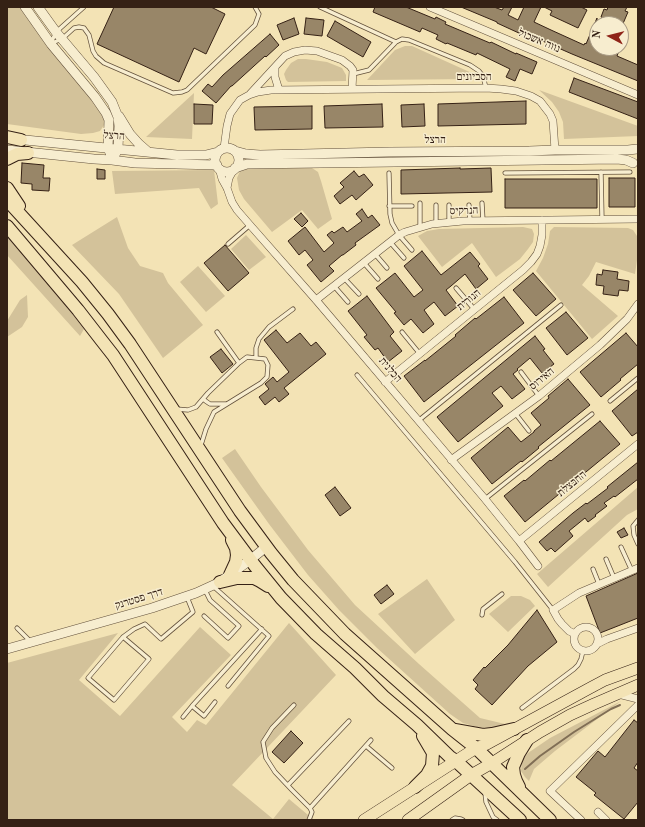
<!DOCTYPE html>
<html>
<head>
<meta charset="utf-8">
<style>
  body { margin:0 }
  #map { position:relative; width:645px; height:827px; overflow:hidden; background:#f3e3b5; font-family:"Old Standard TT",serif }
  canvas { display:block }
  .frame { position:absolute; inset:0; border:8px solid #352115; pointer-events:none }
  .north { position:absolute; left:589px; top:16px; width:40px; height:40px; box-sizing:border-box; background:#f7edcf; border:1px solid #a99b85; border-radius:50%; rotate:277deg; font-size:11px; font-weight:700; line-height:16px; text-align:center; color:#352115 }
  .north::after { content:''; display:block; margin:auto; width:14px; height:18px; background:#8f2418; clip-path:polygon(50% 0,100% 100%,50% 72%,0 100%) }
</style>
</head>
<body>
<div id="map">
<canvas width="645" height="827"></canvas>
<div class="frame"></div>
<div class="north">N</div>
</div>
<script>
const g = document.querySelector('canvas').getContext('2d');
g.lineJoin = 'round';
function fillPath(path, color) {
  g.fillStyle = color;
  g.fill(path, 'evenodd');
}
function poly(rows) {
  const path = new Path2D();
  for (const r of rows) {
    if (r.length === 3) {
      path.moveTo(r[0] + r[2], r[1]);
      path.arc(r[0], r[1], r[2], 0, 2 * Math.PI);
      continue;
    }
    path.moveTo(r[0], r[1]);
    for (let i = 2; i < r.length; i += 2) path.lineTo(r[i], r[i + 1]);
  }
  return path;
}
function trace(path, color, width, dash) {
  g.strokeStyle = color;
  g.lineWidth = width;
  g.lineCap = dash ? 'butt' : 'round';
  g.setLineDash(dash || []);
  g.stroke(path);
}
function drawText(font, color, halo, rows, align = 'center') {
  g.font = font + ' "Old Standard TT","Frank Ruhl Libre",serif';
  g.lineWidth = 3;
  g.setLineDash([]);
  g.textBaseline = 'middle';
  g.strokeStyle = halo;
  g.fillStyle = color;
  for (const [text, x, y, turn = 0] of rows) {
    g.save();
    g.translate(x, y);
    g.rotate((+turn || 0) * Math.PI / 180);
    g.textAlign = isNaN(turn) ? turn : align;
    if (halo) g.strokeText(text, 0, 0);
    g.fillText(text, 0, 0);
    g.restore();
  }
}
const green = poly([
  [7,7,21,7,94,100,105,120,104,125,100,131,93,133,81,134,7,124],
  [405,46,412,46,474,74,475,79,367,80,395,50],
  [298,59,306,59,327,62,342,68,346,75,346,81,288,82,286,80,284,74,286,70,291,63],
  [539,90,638,126,638,136,564,139,563,122,559,112,552,102],
  [194,93,192,139,146,137],
  [246,167,312,168,318,172,321,181,332,219,318,229,302,210,272,232,244,199,239,190,237,178,240,171],
  [214,170,218,204,211,209,199,188,115,194,112,171],
  [117,217,128,248,140,266,163,273,168,283,203,325,163,358,119,294,72,245],
  [523,227,532,229,534,234,533,242,528,249,520,259,496,277,472,243,442,267,418,236,427,231,439,229],
  [554,227,628,228,633,230,637,236,638,253,635,274,596,262,589,276,582,285,618,316,592,339,536,271,543,258,548,244,550,231],
  [7,234,46,278,84,329,80,336,7,255],
  [246,235,266,257,249,270,231,249],
  [198,266,225,296,206,312,180,282],
  [27,295,28,317,22,327,7,337,7,321,20,300],
  [235,449,261,487,308,550,355,605,419,664,480,718,505,724,493,728,477,727,463,723,450,714,377,648,339,610,308,575,269,524,222,458],
  [638,487,638,509,627,515,548,587,537,574],
  [427,579,455,620,415,654,378,614],
  [511,596,521,596,530,600,535,606,508,632,489,614],
  [289,623,336,675,232,785,273,819,289,799,314,820,7,820,7,663,118,633,79,680,120,716,200,627,231,655,172,717,187,732,197,720,206,725],
  [621,701,555,751,534,769,529,781,525,777,521,771,522,760,528,753,550,738]
]);
const stream = poly([
  [525,769,540,756,574,732,611,709,620,705]
]);
const building = poly([
  [114,7,211,7,225,14,206,54,194,48,179,82,97,44,114,7],
  [375,7,406,7,435,19,436,17,446,22,445,24,490,43,491,42,516,54,516,53,537,62,532,74,520,69,515,81,506,77,510,69,477,53,476,55,447,43,446,44,436,39,438,35,422,28,420,32,373,12,375,7],
  [461,7,494,7,502,10,504,7,512,7,508,15,518,20,524,7,541,7,534,22,551,30,584,45,585,43,586,44,597,18,597,48,611,54,613,48,620,48,617,56,638,65,638,81,572,54,522,32,521,34,497,23,497,22,461,7],
  [544,7,581,7,587,10,578,28,550,15,552,11,544,7],
  [608,7,627,7,625,11,628,12,622,26,621,25,621,24,611,24,605,22,606,19,601,17,604,9,607,10,608,7],
  [294,18,299,34,283,40,277,25,294,18],
  [306,18,324,20,322,36,304,34,306,18],
  [335,21,371,42,363,57,327,36,335,21],
  [270,34,279,45,266,57,265,56,232,86,231,86,216,103,202,91,208,84,212,87,223,75,270,34],
  [574,78,638,102,638,119,569,92,574,78],
  [526,101,526,124,438,126,438,104,526,101],
  [194,104,213,105,212,124,194,124,194,104],
  [382,104,383,127,325,128,324,106,382,104],
  [424,104,425,126,402,127,401,105,424,104],
  [312,106,312,129,255,130,254,107,312,106],
  [22,163,44,165,43,178,50,178,49,191,32,190,32,184,21,183,22,163],
  [460,168,460,169,491,168,492,192,401,194,401,170,460,168],
  [97,169,105,170,105,179,97,179,97,169],
  [354,171,359,177,364,174,373,185,356,200,352,195,340,204,334,196,344,187,340,183,354,171],
  [609,178,635,178,635,207,609,207,609,178],
  [505,179,597,179,597,208,505,208,505,179],
  [362,209,368,218,372,215,380,225,355,243,356,245,343,255,342,255,329,266,334,271,321,282,307,265,313,260,305,250,299,255,288,241,305,227,324,252,334,243,327,235,332,231,334,233,343,227,347,232,362,221,356,214,362,209],
  [301,213,308,221,302,227,294,219,301,213],
  [225,245,249,273,228,291,204,263,225,245],
  [422,251,441,275,470,252,480,264,478,266,488,279,476,289,465,274,451,286,446,290,458,306,445,316,434,302,424,310,434,324,423,333,411,319,404,325,394,313,396,312,376,288,395,273,414,297,423,290,404,266,422,251],
  [603,270,618,272,617,279,629,281,628,291,619,290,618,296,603,294,604,286,596,285,597,274,602,275,603,270],
  [533,273,556,299,536,316,513,290,533,273],
  [367,296,394,332,390,336,402,351,388,362,378,348,375,350,364,337,367,335,348,311,367,296],
  [504,297,524,323,424,402,404,376,425,360,425,361,456,336,455,335,475,318,476,319,504,297],
  [566,312,588,338,567,355,546,328,566,312],
  [276,330,287,343,300,333,311,346,316,342,326,354,284,388,289,394,279,402,275,397,265,405,259,397,269,389,265,384,273,377,277,382,289,372,264,340,276,330],
  [626,333,638,347,638,364,620,379,621,380,601,397,580,372,626,333],
  [535,336,545,349,543,350,554,364,542,373,530,358,517,369,518,370,513,374,525,389,512,399,501,386,492,393,503,406,458,442,437,417,535,336],
  [221,349,233,364,222,373,210,357,221,349],
  [568,379,590,405,538,447,539,448,522,462,521,461,492,484,471,458,508,427,521,442,534,432,534,431,541,425,531,413,549,398,548,396,568,379],
  [638,389,638,432,632,436,612,411,638,389],
  [600,421,620,444,525,522,504,496,524,480,525,481,550,460,551,461,600,421],
  [638,462,638,479,615,497,614,496,604,503,607,506,595,515,596,516,588,522,585,518,569,531,573,536,555,552,551,548,547,551,539,542,573,513,586,503,587,504,608,488,607,487,638,462],
  [335,487,351,508,340,516,325,495,335,487],
  [624,528,628,535,621,538,617,532,624,528],
  [638,573,638,618,600,633,586,596,638,573],
  [387,585,394,594,381,604,374,595,387,585],
  [537,610,557,642,528,666,492,705,475,689,478,685,473,680,484,667,485,668,508,645,537,610],
  [634,720,638,723,638,762,634,768,638,771,638,802,624,819,594,795,596,793,576,777,598,751,605,757,634,720],
  [291,731,303,743,284,763,272,752,291,731]
]);
const service = poly([
  [320,7,396,42],
  [51,43,56,32,84,7],
  [52,43,62,39,74,28,79,27,84,28,89,35,93,51,96,56,104,63,173,93,182,92,187,90,255,25,259,14,255,7],
  [353,74,369,70,396,42,402,39,409,40,470,65,479,71,483,76,486,88],
  [601,172,602,219],
  [389,173,390,214,392,223,399,235,412,250],
  [505,173,630,172],
  [482,203,483,221],
  [449,205,449,222],
  [469,205,470,221],
  [389,206,412,206],
  [436,223,436,205],
  [420,227,420,203],
  [390,242,404,258],
  [228,244,250,225],
  [375,254,387,268],
  [364,263,378,279],
  [344,278,359,294],
  [334,286,348,302],
  [456,288,474,309],
  [217,332,239,363],
  [402,332,420,354],
  [256,357,256,348,259,339,269,327,293,309],
  [521,372,539,396],
  [357,375,515,562,553,610],
  [203,399,207,402,210,404,226,404],
  [610,401,638,378],
  [176,409,188,410,196,407,208,393,239,363,247,357,265,359,268,365,267,377,261,383,214,412,206,429,201,445],
  [515,413,529,431],
  [418,421,561,305],
  [485,499,592,414],
  [638,520,633,526,634,535,638,544],
  [621,547,632,571],
  [606,559,614,578],
  [593,569,599,584],
  [214,587,269,636,228,686],
  [482,615,483,609,502,594],
  [204,616,228,638,239,626,210,600,205,590],
  [17,628,30,641],
  [123,637,149,659,114,700,88,678,123,637],
  [123,637,134,629,145,624,161,639,193,612,187,597],
  [294,705,272,728,263,742,266,758,275,772,292,790,310,808,312,812,309,820],
  [192,706,204,716,215,702],
  [522,708,574,669,578,665,581,659,583,651],
  [183,717,192,706,262,629],
  [366,746,392,768],
  [288,785,349,721],
  [485,793,486,802,493,817,497,820],
  [310,808,371,740],
  [452,820,455,818,461,819,463,820]
]);
const minor = poly([
  [430,7,638,95],
  [275,68,275,77,279,90],
  [250,94,285,56,294,52,305,50,317,51,342,60,350,66,353,70,352,89],
  [224,148,227,126,230,114,240,100,249,95,258,92,271,90,486,88,501,89,516,91,531,96,540,101,550,114,553,121,555,150],
  [219,168,222,179,227,188,232,202,237,210,250,225,316,300,485,499,519,541,538,566],
  [227,188,229,178,234,169],
  [316,300,399,235,405,232,432,224,463,221,638,219],
  [385,382,523,270,531,262,537,254,540,246,542,235,542,220],
  [451,460,539,396,600,345,627,319,638,304],
  [519,541,638,444],
  [586,639,12],
  [575,634,569,631,562,624,558,619,553,610,579,593,638,568],
  [597,644,607,639,638,628],
  [618,694,638,699],
  [598,812,606,820],
  [581,820,550,791,638,705]
]);
const tertiary = poly([
  [25,7,51,44,95,97,106,113,109,120,108,148,110,153],
  [38,7,56,32,94,77,112,102,118,117,119,126,118,148,116,153],
  [119,116,130,134,139,144,147,151],
  [15,139,177,155,206,155,218,152],
  [227,160,12],
  [7,150,94,159,112,160,135,163,217,165],
  [235,151,246,154,260,155,389,152,529,151,555,150,628,150,637,149],
  [235,168,247,164,617,159,626,160,633,163],
  [7,649,152,608,196,593,220,582,250,560,266,547]
]);
const primary = poly([
  [364,820,476,748,487,744,590,688,605,680,638,668],
  [408,820,471,775,492,763,540,732,570,715,594,704,638,685]
]);
const trunk = poly([
  [7,137,21,140],
  [7,159,17,154,28,153],
  [7,188,19,206],
  [7,200,82,282,108,314,130,344,240,511,271,553,293,580,345,634,452,729,476,748,550,820],
  [7,226,78,310,102,341,113,355,223,523,255,566,281,598,316,634,355,668,383,696,417,725,450,757,456,761,520,820],
  [230,575,236,562,237,555,236,548,232,540],
  [220,582,237,578,254,578,260,581,268,586],
  [455,730,483,735,492,734,514,729],
  [415,787,427,775,432,766,433,753,423,736],
  [519,787,516,781,514,775,513,767,519,753,527,740]
]);
const streetNames = [
  ["נווה אשכול",539,41,23],
  ["הסביונים",474,77],
  ["הרצל",114,136,4],
  ["הרצל",435,140],
  ["הנרקיס",464,211,-2],
  ["הנורית",469,300,-39],
  ["הכלנית",390,370,50],
  ["האירוס",542,379,-39],
  ["החבצלת",572,484,-39],
  ["דרך פסטרנק",139,599,-17]
];
fillPath(green, '#d3c29a');
trace(stream, '#806e55', 2);
fillPath(building, '#988668');
trace(building, '#352115', 1);
trace(service, '#64523d', 5);
trace(minor, '#64523d', 8);
trace(tertiary, '#64523d', 10);
trace(primary, '#352115', 12);
trace(trunk, '#352115', 14);
trace(service, '#f7edcf', 3.5);
trace(minor, '#f7edcf', 7);
trace(tertiary, '#f7edcf', 9);
trace(primary, '#f3e3b5', 11);
trace(trunk, '#f3e3b5', 12);
drawText('11px', '#352115', '#f7edcf', streetNames);
</script>
</body>
</html>
